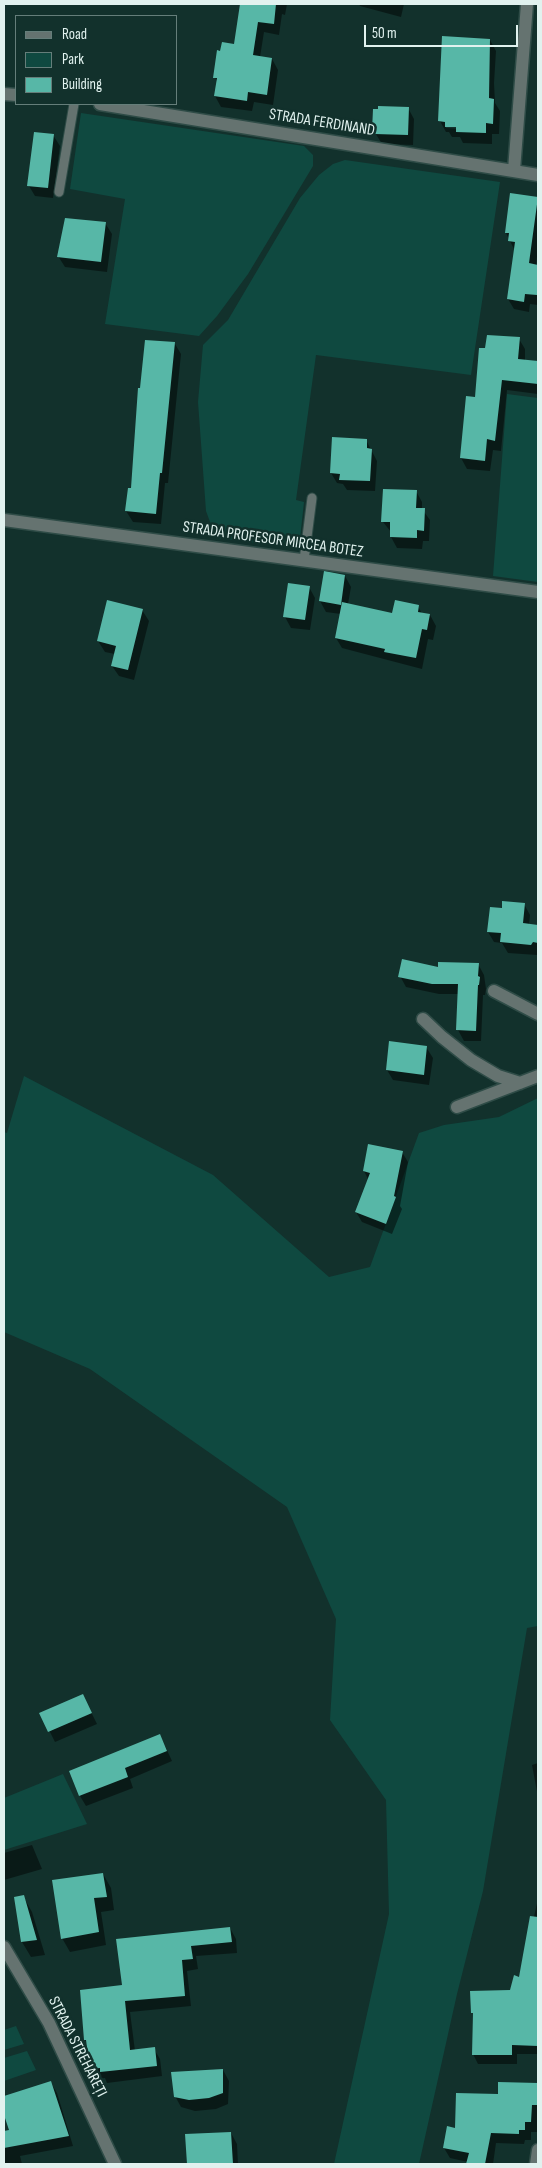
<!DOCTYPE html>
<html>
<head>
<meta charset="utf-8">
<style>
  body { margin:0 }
  #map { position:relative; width:542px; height:2168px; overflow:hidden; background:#12312c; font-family:"Sofia Sans Condensed",sans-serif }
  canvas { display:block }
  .frame { position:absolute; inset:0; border:5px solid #e1f2ef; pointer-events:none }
  .legend { position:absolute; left:15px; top:15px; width:162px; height:90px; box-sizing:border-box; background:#12312c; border:1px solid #657e7a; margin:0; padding:6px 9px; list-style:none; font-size:15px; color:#e1f2ef }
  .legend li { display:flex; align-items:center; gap:10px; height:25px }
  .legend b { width:25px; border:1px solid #657e7a }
  .scale { position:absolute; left:364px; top:25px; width:154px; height:22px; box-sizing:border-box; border:2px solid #e1f2ef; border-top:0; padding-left:6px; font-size:15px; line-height:18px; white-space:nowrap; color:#e1f2ef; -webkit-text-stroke:4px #12312c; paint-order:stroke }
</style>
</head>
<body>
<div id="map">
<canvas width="542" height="2168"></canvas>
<div class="frame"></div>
<ul class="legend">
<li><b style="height:6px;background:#657370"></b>Road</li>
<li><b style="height:14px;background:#0f4940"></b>Park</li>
<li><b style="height:14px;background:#57b7a7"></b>Building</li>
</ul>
<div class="scale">50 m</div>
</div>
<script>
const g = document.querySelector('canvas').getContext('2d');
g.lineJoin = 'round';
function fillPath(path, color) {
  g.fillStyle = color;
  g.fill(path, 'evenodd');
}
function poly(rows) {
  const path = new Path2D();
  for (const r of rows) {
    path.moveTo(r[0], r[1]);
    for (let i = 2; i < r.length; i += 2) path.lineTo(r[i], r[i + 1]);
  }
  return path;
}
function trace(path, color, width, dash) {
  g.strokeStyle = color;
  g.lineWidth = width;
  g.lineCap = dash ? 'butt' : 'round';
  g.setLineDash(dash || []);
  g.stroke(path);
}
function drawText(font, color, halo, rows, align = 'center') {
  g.font = font + ' "Sofia Sans Condensed",sans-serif';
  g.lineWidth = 5;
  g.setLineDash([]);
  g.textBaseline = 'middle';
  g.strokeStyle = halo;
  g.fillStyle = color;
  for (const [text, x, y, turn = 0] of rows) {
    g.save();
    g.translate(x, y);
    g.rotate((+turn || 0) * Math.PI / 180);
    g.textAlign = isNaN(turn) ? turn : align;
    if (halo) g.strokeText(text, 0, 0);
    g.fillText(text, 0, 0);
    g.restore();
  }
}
const green = poly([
  [81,113,304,146,313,155,313,166,248,274,217,316,199,336,105,324,125,199,70,189],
  [345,160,500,182,471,375,316,355,296,500,304,502,299,548,216,538,206,511,198,402,203,345,228,320,300,198,319,175,333,164],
  [507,394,538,398,538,582,493,576],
  [24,1076,213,1175,329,1277,370,1267,419,1133,444,1125,499,1117,538,1098,538,1626,527,1628,483,1891,457,1994,419,2164,334,2164,389,1914,386,1800,330,1720,336,1619,287,1507,90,1369,4,1332,4,1132,7,1133],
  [63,1774,87,1824,4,1850,4,1798],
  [16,2026,24,2044,4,2050,4,2030],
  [27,2051,36,2070,4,2081,4,2058]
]);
const shadow = poly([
  [241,4,287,4,285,15,282,14,279,35,264,32,260,57,272,59,278,70,273,105,254,102,252,111,221,107,215,96,217,82,215,77,221,52,235,45],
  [359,4,404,4,401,17,360,6],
  [490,40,496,51,494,83,495,103,500,111,499,134,492,134,492,144,463,143,460,137,452,137,449,132,446,132,440,121],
  [446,125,462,126,462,129,446,128],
  [408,108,414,119,413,145,382,144,374,131],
  [53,135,60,146,53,198,35,196,29,186],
  [537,198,538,247,536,266,538,266,538,305,530,304,529,312,514,309,508,299,515,251,506,233],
  [105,223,112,234,107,272,65,267,58,256,61,238],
  [519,339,525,349,525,361,538,362,538,394,507,390,501,451,493,450,490,471,467,469,461,458,486,350],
  [175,344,181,354,168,483,165,483,161,524,133,522,126,511],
  [366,440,377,461,375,491,347,490,343,484,337,483,331,473],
  [416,491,422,502,422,509,430,520,429,541,423,541,422,549,397,548,391,537,391,532,383,522],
  [345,576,351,587,348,604,393,614,418,606,422,614,430,615,436,626,433,640,428,639,422,669,342,648,336,638,341,614,326,612,320,601],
  [309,587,315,598,310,630,291,628,285,617],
  [142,610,149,621,134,680,119,676,112,666,115,654,105,652,98,641],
  [524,904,530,915,529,925,538,926,537,955,508,953,502,943,494,942,488,932,503,909],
  [478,964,484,975,486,989,485,995,483,995,481,1041,464,1041,458,1030,459,994,439,994,406,987,400,976],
  [426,1047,433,1058,429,1085,393,1080,387,1070],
  [402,1152,408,1162,400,1206,402,1209,392,1234,362,1222,356,1212,368,1179,364,1171],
  [88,1706,97,1724,55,1742,41,1714],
  [160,1735,172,1761,130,1779,133,1788,86,1806,80,1796],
  [538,1763,538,1797,532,1765],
  [32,1845,42,1869,4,1880,4,1853],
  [103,1874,111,1888,114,1910,101,1912,106,1945,70,1952,62,1938],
  [23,1896,32,1912,45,1955,31,1957,22,1942],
  [538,1899,538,2054,517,2054,517,2064,478,2064,473,2054,474,2016,471,1992,510,1991,520,1978],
  [230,1928,236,1939,237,1953,196,1956,198,1969,187,1971,191,2006,130,2012,135,2051,154,2049,160,2059,162,2076,107,2083,105,2078,97,2079,91,2069,88,2045,85,2040,123,1986,117,1940],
  [223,2070,229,2081,228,2104,216,2109,195,2111,181,2107,175,2096],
  [51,2083,57,2093,73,2146,20,2156,22,2164,4,2164,4,2133,10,2131,4,2110,4,2097],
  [499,2083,538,2084,537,2132,531,2132,531,2140,525,2140,524,2144,496,2143,493,2164,468,2164,468,2162,450,2158,444,2148,456,2129,499,2095],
  [231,2133,237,2144,238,2164,188,2164,186,2135]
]);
const building = poly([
  [240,4,276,4,274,24,258,22,253,55,272,58,267,95,248,92,247,101,214,96,217,78,213,78,217,50,220,51,222,42,234,44],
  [442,36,490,39,489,98,494,99,493,124,486,123,486,133,456,132,456,127,445,127,445,122,438,121],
  [378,106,409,107,408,135,375,134,375,131,372,131,373,109,378,109],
  [34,132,54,134,48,188,27,186],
  [510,193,538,197,529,263,538,265,538,284,537,295,525,294,524,302,507,299,515,242,508,241,509,233,505,233],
  [65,218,106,222,101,262,57,257],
  [487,335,520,337,518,359,538,361,538,384,502,380,495,441,487,439,485,461,460,458,466,396,475,397,479,348,485,348],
  [145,340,175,342,162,473,160,473,156,514,125,511,128,488,131,488,138,388,140,388],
  [332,437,367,439,367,448,372,449,370,481,339,480,340,474,330,473],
  [383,489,417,490,416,508,425,508,424,531,417,530,417,538,390,537,390,522,381,522],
  [324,571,345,575,341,605,319,601],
  [288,583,310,586,305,620,283,617],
  [107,600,143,609,128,670,111,666,116,646,97,641],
  [395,600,419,605,418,612,430,614,427,630,422,629,416,658,384,652,385,649,335,638,342,602,392,613],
  [502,901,525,903,523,923,538,925,538,943,533,942,531,945,500,942,501,933,487,932,490,907,502,908],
  [402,959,438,967,438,962,479,963,478,976,480,977,479,985,478,985,476,1031,456,1030,458,984,432,984,398,977],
  [389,1041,427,1046,424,1075,386,1070],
  [368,1144,403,1151,394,1196,396,1197,386,1224,355,1212,370,1173,363,1171],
  [83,1694,92,1713,48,1732,39,1713],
  [160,1734,167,1751,125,1768,128,1777,79,1796,69,1771],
  [103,1873,107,1897,94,1898,99,1932,61,1939,52,1880],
  [24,1895,37,1940,21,1942,14,1897],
  [530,1916,538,1917,538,2046,512,2045,512,2055,472,2055,473,2013,471,2013,470,1991,510,1990,514,1975,519,1977],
  [230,1927,232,1942,191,1946,193,1959,182,1960,185,1996,125,2001,130,2050,155,2047,157,2066,100,2072,100,2068,90,2069,86,2040,84,2040,80,1990,122,1985,116,1939],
  [223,2069,223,2093,209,2098,189,2100,174,2097,171,2072],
  [51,2081,69,2136,4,2148,4,2131,9,2130,4,2115,4,2096],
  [498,2082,538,2083,538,2105,532,2105,531,2122,525,2122,525,2130,519,2130,519,2134,491,2133,485,2164,466,2164,469,2153,443,2148,447,2126,455,2128,456,2093,498,2094],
  [231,2132,233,2164,187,2164,185,2134]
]);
const service = poly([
  [59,192,74,104],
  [304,560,312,498]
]);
const minor = poly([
  [4,94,16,95],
  [100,104,538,175],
  [514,170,527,4],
  [4,520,538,592],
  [494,991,538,1014],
  [423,1019,442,1037,471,1060,498,1076,520,1083],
  [457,1107,538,1076],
  [4,1947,49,2023,115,2164],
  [536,2164,538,2150]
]);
const streetNames = [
  ["STRADA FERDINAND",322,123,9],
  ["STRADA PROFESOR MIRCEA BOTEZ",273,540,8],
  ["STRADA STREHAREȚI",77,2047,63]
];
fillPath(green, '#0f4940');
fillPath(shadow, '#0007');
fillPath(building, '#57b7a7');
trace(service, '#2f4c47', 11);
trace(minor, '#2f4c47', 15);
trace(service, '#657370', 9);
trace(minor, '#657370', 12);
drawText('16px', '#e1f2ef', '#12312c', streetNames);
</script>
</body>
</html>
